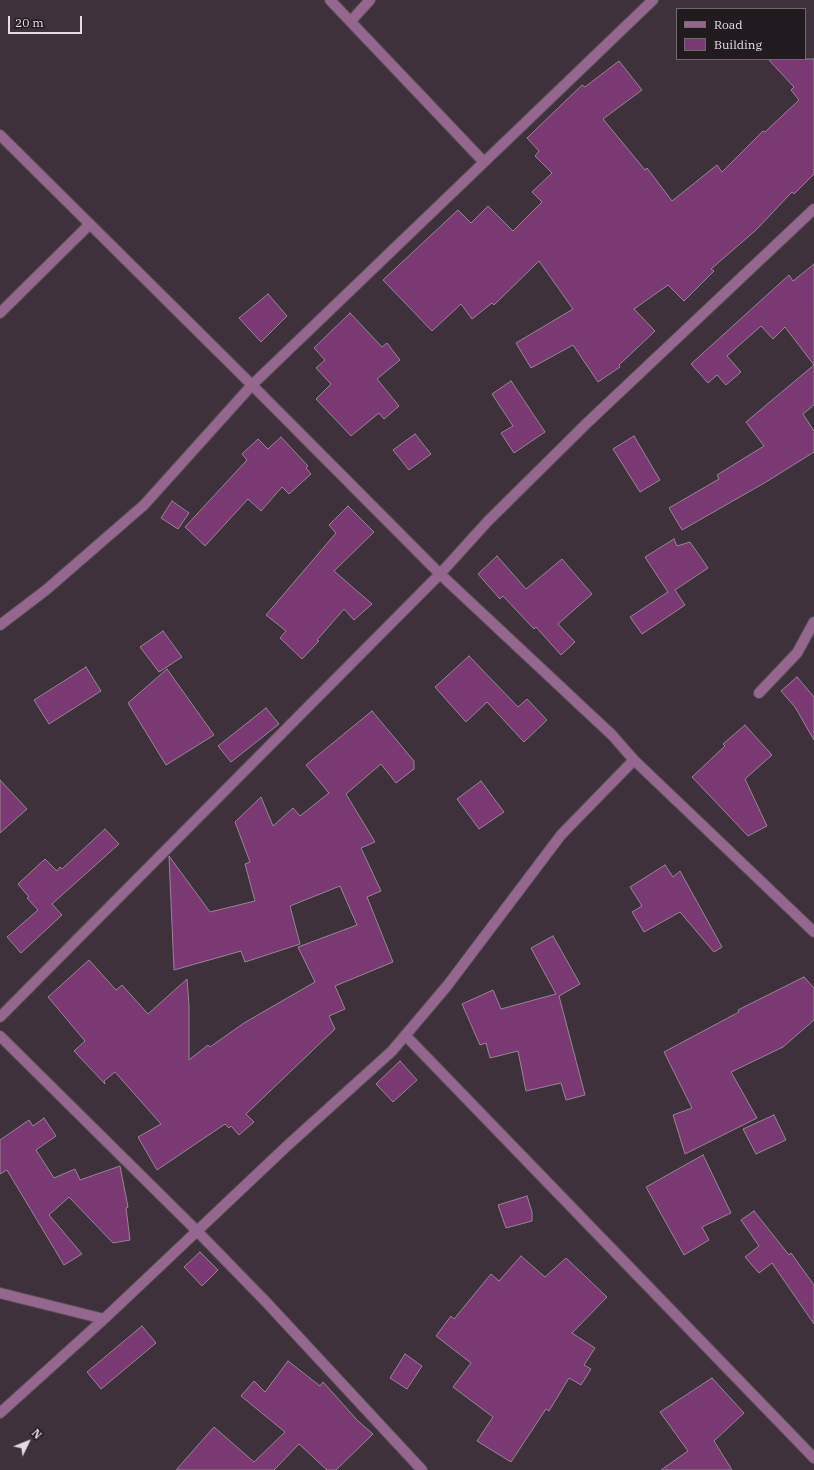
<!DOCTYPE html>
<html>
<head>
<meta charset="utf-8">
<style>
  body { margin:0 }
  #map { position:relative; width:814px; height:1470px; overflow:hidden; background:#3e313c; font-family:"IBM Plex Serif",serif }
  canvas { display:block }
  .legend { position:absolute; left:676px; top:8px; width:130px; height:52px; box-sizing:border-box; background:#211b20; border:1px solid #70696e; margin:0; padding:5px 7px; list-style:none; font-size:12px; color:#e6dde4 }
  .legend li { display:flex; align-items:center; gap:8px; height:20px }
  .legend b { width:20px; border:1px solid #70696e }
  .north { position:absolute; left:8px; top:1422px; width:40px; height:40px; -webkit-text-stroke:3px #211b20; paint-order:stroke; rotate:47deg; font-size:11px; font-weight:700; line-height:16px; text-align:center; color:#e6dde4 }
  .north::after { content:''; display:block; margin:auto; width:14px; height:18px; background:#e6dde4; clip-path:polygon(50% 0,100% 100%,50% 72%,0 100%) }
  .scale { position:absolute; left:8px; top:16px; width:74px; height:18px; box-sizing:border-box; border:2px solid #e6dde4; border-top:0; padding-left:5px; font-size:12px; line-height:14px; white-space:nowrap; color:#e6dde4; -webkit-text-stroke:3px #211b20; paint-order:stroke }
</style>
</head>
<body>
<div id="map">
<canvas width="814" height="1470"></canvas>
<ul class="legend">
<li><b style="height:5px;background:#95678f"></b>Road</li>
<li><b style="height:11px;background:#7b3974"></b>Building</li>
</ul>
<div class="north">N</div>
<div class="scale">20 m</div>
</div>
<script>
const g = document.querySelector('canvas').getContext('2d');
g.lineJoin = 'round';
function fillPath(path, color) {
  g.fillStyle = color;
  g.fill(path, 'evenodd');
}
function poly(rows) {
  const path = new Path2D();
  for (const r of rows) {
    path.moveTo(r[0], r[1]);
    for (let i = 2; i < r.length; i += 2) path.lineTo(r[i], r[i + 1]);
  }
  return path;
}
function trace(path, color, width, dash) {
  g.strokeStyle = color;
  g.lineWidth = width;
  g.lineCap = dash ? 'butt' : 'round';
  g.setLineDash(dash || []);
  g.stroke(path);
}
const building = poly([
  [768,59,814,59,814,174,794,194,792,192,756,230,711,269,714,271,684,301,668,285,634,309,655,331,619,365,620,367,598,382,573,345,531,368,516,343,573,309,539,261,494,305,492,303,472,319,461,304,432,331,383,280,458,210,471,223,488,206,513,231,542,202,532,192,552,173,535,156,539,151,527,138,582,85,585,87,619,61,642,90,603,119,645,170,647,168,672,201,717,165,722,172,763,131,765,132,799,100,791,90,794,87,768,59],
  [814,264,814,365,785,327,773,339,761,326,727,356,741,372,726,385,717,375,708,383,691,364,789,275,793,281,814,264],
  [268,294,287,316,261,342,239,318,268,294],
  [350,313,382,347,387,343,400,360,377,379,399,406,384,419,379,413,351,436,316,399,331,384,316,368,325,360,314,348,350,313],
  [814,365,814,405,803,414,814,431,814,452,766,482,682,530,669,508,719,479,717,475,764,446,746,422,814,365],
  [511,381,545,432,514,453,501,433,513,426,492,394,511,381],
  [415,434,431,454,409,470,393,450,415,434],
  [634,436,660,480,640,492,613,449,634,436],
  [281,437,308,466,306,468,311,474,289,494,282,487,261,511,248,499,205,546,185,527,247,460,242,454,258,439,268,449,281,437],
  [172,501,189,513,178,529,161,518,172,501],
  [348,506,374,532,334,571,372,604,354,620,344,609,317,640,319,641,302,659,280,638,286,631,266,615,336,533,329,525,348,506],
  [674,539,677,546,690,542,708,568,675,590,685,605,642,634,630,617,668,592,645,557,674,539],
  [497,556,526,589,562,559,592,594,558,624,575,642,561,655,536,627,534,629,503,596,500,599,478,574,497,556],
  [163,631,182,657,159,672,140,647,163,631],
  [469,656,518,707,527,699,547,720,524,742,487,702,466,722,435,687,469,656],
  [86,667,101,691,49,724,34,700,86,667],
  [167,669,214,735,166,765,128,703,167,669],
  [797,677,814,697,814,740,795,707,781,691,797,677],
  [266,708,279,724,231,762,218,746,266,708],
  [372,711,414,761,414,769,396,783,381,764,346,794,375,842,361,848,381,891,367,897,393,962,335,986,345,1009,329,1016,335,1029,246,1114,254,1122,239,1135,231,1126,229,1128,225,1124,157,1170,138,1137,161,1124,115,1072,104,1081,105,1084,74,1051,85,1041,48,997,89,960,116,990,122,985,148,1014,187,979,189,1005,189,1060,208,1045,210,1047,244,1023,315,982,298,947,357,925,340,886,290,906,300,944,245,962,241,951,174,970,169,856,210,912,255,901,245,864,250,862,235,822,261,797,273,826,293,808,300,816,329,793,306,765,372,711],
  [745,725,772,755,745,779,767,826,748,836,692,777,725,746,723,744,745,725],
  [0,780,27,809,0,833,0,780],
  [481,781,504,812,479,829,457,799,481,781],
  [105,829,119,844,52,904,62,915,21,953,7,937,38,910,27,898,29,897,18,884,45,859,57,871,60,867,62,869,105,829],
  [665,865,673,877,680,871,722,947,714,952,680,912,644,932,632,912,642,906,630,887,665,865],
  [553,936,580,984,559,996,585,1095,566,1100,561,1083,526,1091,518,1051,490,1058,486,1043,480,1045,462,1004,493,990,501,1009,556,994,531,948,553,936],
  [804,977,814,988,814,1020,783,1047,731,1072,757,1118,685,1154,673,1115,692,1108,664,1052,739,1012,738,1010,804,977],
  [400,1061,417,1080,393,1102,376,1084,400,1061],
  [774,1115,786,1140,756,1154,743,1129,774,1115],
  [44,1118,56,1136,36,1150,54,1178,75,1169,80,1180,120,1166,128,1207,126,1208,130,1240,113,1243,69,1197,49,1215,82,1254,64,1265,7,1170,0,1174,0,1140,29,1120,33,1126,44,1118],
  [703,1155,731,1213,702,1227,709,1240,684,1255,646,1187,703,1155],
  [527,1196,532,1212,532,1221,506,1228,498,1205,527,1196],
  [754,1211,789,1255,791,1253,814,1285,814,1324,772,1263,759,1273,745,1257,759,1246,741,1220,754,1211],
  [200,1252,218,1270,202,1286,184,1267,200,1252],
  [521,1256,545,1277,566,1258,607,1297,572,1333,595,1348,584,1365,591,1369,581,1385,569,1378,549,1411,546,1409,511,1462,477,1441,493,1417,453,1387,471,1363,436,1336,451,1316,454,1319,491,1274,499,1281,521,1256],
  [142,1326,156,1343,101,1389,87,1372,142,1326],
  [405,1354,422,1366,407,1389,390,1378,405,1354],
  [288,1361,320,1386,323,1382,358,1421,373,1434,336,1470,327,1470,299,1444,274,1470,176,1470,214,1427,254,1462,285,1432,241,1396,254,1381,265,1392,288,1361],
  [712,1378,744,1413,714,1441,732,1470,661,1470,688,1451,660,1412,712,1378]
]);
const minor = poly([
  [330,0,483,161],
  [351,21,370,0],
  [0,135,252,385,440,574,612,735,634,760,814,932],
  [0,313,90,224],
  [0,625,46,590,144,505,252,385,653,0],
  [759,693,797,653,814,622],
  [0,1017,440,574,488,521,586,424,814,209],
  [405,1035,814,1458],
  [0,1036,197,1231,267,1303,422,1470],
  [0,1293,104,1319],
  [0,1413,104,1319,288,1145,392,1051,447,986,561,835,634,760]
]);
fillPath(building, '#7b3974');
trace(building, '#958692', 1);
trace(minor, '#594d57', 12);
trace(minor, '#95678f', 10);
</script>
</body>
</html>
